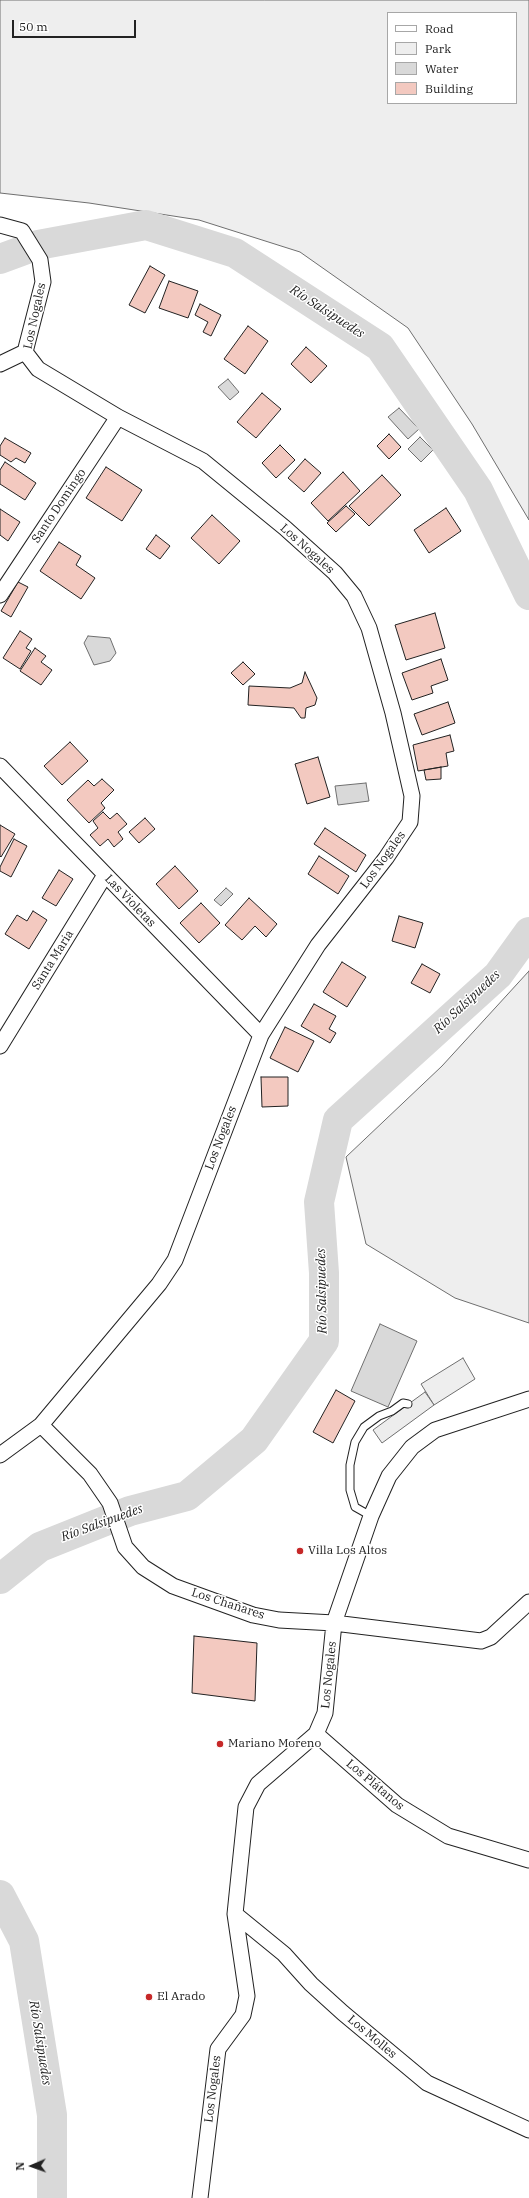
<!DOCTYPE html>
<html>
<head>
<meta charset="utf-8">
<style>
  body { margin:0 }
  #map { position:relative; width:529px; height:2198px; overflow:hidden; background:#fff; font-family:"IBM Plex Serif",serif }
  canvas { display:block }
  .legend { position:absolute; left:387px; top:12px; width:130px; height:92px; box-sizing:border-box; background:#fff; border:1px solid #a7a7a7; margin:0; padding:5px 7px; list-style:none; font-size:12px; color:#222 }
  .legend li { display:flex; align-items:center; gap:8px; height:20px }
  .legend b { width:20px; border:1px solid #a7a7a7 }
  .north { position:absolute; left:12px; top:2146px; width:40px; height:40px; -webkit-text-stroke:3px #fff; paint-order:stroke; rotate:268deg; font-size:11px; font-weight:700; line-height:16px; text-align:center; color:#222 }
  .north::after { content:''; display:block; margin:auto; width:14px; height:18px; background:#222; clip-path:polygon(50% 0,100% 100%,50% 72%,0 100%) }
  .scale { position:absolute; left:12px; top:20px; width:124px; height:18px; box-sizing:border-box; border:2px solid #222; border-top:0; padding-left:5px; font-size:12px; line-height:14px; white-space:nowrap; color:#222; -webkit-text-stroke:3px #fff; paint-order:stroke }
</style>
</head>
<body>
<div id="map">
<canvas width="529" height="2198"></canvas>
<ul class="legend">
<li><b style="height:5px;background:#fff"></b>Road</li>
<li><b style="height:11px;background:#eee"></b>Park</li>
<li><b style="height:11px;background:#d9d9d9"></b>Water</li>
<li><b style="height:11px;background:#f3c9c0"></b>Building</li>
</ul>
<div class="north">N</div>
<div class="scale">50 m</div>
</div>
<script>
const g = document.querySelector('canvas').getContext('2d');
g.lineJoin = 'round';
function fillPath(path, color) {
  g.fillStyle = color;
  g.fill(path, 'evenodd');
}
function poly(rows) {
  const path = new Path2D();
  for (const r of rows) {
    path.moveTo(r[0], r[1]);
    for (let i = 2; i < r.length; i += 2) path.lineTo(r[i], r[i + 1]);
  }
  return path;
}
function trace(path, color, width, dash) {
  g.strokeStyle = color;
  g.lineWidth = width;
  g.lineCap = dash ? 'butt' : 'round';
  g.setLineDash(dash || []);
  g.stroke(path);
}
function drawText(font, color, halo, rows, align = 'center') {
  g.font = font + ' "IBM Plex Serif",serif';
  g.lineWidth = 3;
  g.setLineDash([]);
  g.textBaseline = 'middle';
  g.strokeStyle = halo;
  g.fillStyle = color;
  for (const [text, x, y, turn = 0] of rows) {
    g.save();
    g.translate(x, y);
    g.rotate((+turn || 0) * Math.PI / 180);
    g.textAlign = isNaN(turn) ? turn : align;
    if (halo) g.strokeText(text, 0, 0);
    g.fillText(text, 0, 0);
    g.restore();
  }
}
const green = poly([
  [0,0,529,0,529,520,472,424,408,328,300,252,199,220,89,203,0,193,0,0],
  [388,13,516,13,516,103,388,103,388,13],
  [529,971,529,1323,455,1298,366,1244,346,1157,442,1066,529,971],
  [463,1358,475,1379,434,1405,421,1384,463,1358]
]);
const parking = poly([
  [425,1392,434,1405,382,1443,373,1430,425,1392]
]);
const water = poly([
  [228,379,239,392,230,400,218,387,228,379],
  [399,408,419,429,408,439,388,417,399,408],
  [420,437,433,450,421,462,408,449,420,437],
  [88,636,110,638,116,653,110,661,94,665,84,643,88,636],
  [366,783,369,801,338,805,335,786,366,783],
  [226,888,233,894,221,906,214,900,226,888],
  [380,1324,417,1341,388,1407,351,1391,380,1324]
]);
const river = poly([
  [0,259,38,245,146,225,235,253,380,347,478,490,529,595],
  [0,1579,40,1547,130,1511,187,1496,254,1440,324,1341,324,1273,319,1202,338,1120,498,975,529,932],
  [0,1895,24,1941,52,2115,52,2198]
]);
const building = poly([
  [150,266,165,275,145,313,129,305,150,266],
  [169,281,198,291,188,318,159,308,169,281],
  [200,304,221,315,211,336,203,332,208,322,195,315,200,304],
  [248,326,268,341,245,374,224,359,248,326],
  [306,347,327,366,311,383,291,364,306,347],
  [262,393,281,409,256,438,237,422,262,393],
  [389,434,401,447,389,459,377,446,389,434],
  [5,438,31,453,25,463,16,458,11,462,0,455,0,446,5,438],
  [280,445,295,460,276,478,262,463,280,445],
  [305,459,321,473,304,492,288,478,305,459],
  [5,462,36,483,25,500,0,484,0,470,5,462],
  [106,467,142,490,122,521,86,498,106,467],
  [343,472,360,491,328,521,311,503,343,472],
  [382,475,401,495,369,526,349,506,382,475],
  [346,506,355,514,336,532,327,523,346,506],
  [446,508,461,531,429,553,414,530,446,508],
  [0,509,20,522,8,541,0,535,0,509],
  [212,515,240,541,219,564,191,538,212,515],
  [156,535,170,546,160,559,146,549,156,535],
  [59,542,81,556,76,565,95,578,81,599,40,571,59,542],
  [18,582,28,587,11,617,1,611,18,582],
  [435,613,445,648,406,660,395,625,435,613],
  [20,631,32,639,26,648,31,651,20,669,3,658,20,631],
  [35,648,46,656,41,662,52,670,41,685,20,671,35,648],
  [441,659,448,680,431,686,433,693,412,700,402,673,441,659],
  [243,662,255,674,243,685,231,673,243,662],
  [305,672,317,698,315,705,306,708,305,718,301,718,294,708,248,705,249,686,290,688,302,683,305,672],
  [448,702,455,723,422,735,414,714,448,702],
  [450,735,454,751,446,753,448,766,418,771,413,745,450,735],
  [70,742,88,761,62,785,44,766,70,742],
  [318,757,330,797,307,804,295,764,318,757],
  [441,767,441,779,426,780,424,770,441,767],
  [102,779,114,790,101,803,105,808,89,823,67,800,88,780,94,786,102,779],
  [103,812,110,819,117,813,127,824,118,832,123,839,114,847,108,839,100,846,90,835,98,828,93,821,103,812],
  [145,818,155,829,139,843,129,832,145,818],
  [0,825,15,834,1,857,0,856,0,825],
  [325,828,366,855,356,872,314,844,325,828],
  [14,839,27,846,11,877,0,871,0,867,14,839],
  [319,856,349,876,338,894,308,874,319,856],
  [175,866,198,891,179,909,156,884,175,866],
  [59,870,73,879,56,906,42,898,59,870],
  [249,898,277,924,266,937,255,926,242,940,225,925,249,898],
  [201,903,220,923,199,943,180,923,201,903],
  [33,911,47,920,29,949,5,934,17,915,27,921,33,911],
  [399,916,423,923,415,948,392,941,399,916],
  [342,962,366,977,347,1007,323,992,342,962],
  [422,964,440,974,430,993,411,983,422,964],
  [314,1004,336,1016,329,1029,336,1033,330,1043,301,1026,314,1004],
  [285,1027,314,1041,298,1072,270,1058,285,1027],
  [261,1077,288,1077,288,1106,262,1107,261,1077],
  [336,1390,355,1401,333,1443,313,1432,336,1390],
  [194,1636,257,1643,255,1701,192,1693,194,1636]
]);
const lane = poly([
  [371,1516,355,1507,350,1490,350,1465,355,1442,364,1427,379,1416,392,1411,403,1403,408,1404]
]);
const street = poly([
  [0,225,22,231,40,260,43,282,25,352],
  [0,364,25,352],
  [0,595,118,417],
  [0,766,261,1035],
  [0,1046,105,875],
  [41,1425,90,1474,110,1503,125,1547,143,1567,173,1586,253,1615,279,1620,334,1623,481,1641,491,1637,529,1602],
  [0,1455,41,1425,159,1284,175,1260,261,1035,318,945,386,858,410,822,412,796,393,713,369,628,354,596,335,573,285,528,203,461,118,417,38,369,25,352],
  [316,1734,397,1805,448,1836,529,1860],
  [235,1914,284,1954,311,1984,343,2013,427,2083,529,2130],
  [200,2198,218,2049,243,2015,247,1996,235,1914,246,1807,258,1784,316,1734,325,1713,334,1623,371,1516,389,1476,412,1447,435,1430,529,1399]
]);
const markers = [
  [300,1551,4,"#c62828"],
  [220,1744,4,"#c62828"],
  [149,1997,4,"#c62828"]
];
const streetNames = [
  ["Los Nogales",35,316,-78],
  ["Santo Domingo",59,506,-56],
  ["Los Nogales",307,549,42],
  ["Los Nogales",383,860,-54],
  ["Las Violetas",130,901,46],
  ["Santa Maria",53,960,-58],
  ["Los Nogales",221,1138,-69],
  ["Los Chañares",228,1604,18],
  ["Los Nogales",329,1675,-84],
  ["Los Plátanos",375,1785,40],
  ["Los Molles",372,2037,40],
  ["Los Nogales",213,2089,-83]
];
const poiNames = [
  ["Villa Los Altos",308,1551],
  ["Mariano Moreno",228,1744],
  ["El Arado",157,1997]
];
const waterNames = [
  ["Río Salsipuedes",327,312,33],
  ["Río Salsipuedes",467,1002,-43],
  ["Río Salsipuedes",322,1291,-91],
  ["Río Salsipuedes",102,1523,-20],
  ["Río Salsipuedes",40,2043,81]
];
fillPath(green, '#eee');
trace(green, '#6f6f6f', 1);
fillPath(parking, '#ededed');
trace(parking, '#6f6f6f', 1);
fillPath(water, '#d9d9d9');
trace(water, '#6f6f6f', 1);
trace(river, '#d9d9d9', 30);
fillPath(building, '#f3c9c0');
trace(building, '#222', 1);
trace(lane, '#222', 9);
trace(street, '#222', 17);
trace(lane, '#fff', 7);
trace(street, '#fff', 15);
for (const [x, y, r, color] of markers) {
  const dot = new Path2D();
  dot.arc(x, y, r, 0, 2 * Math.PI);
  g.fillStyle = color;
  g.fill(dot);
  trace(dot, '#fff', 1.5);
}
drawText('12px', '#222', '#fff', streetNames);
drawText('12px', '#222', '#fff', poiNames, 'left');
drawText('italic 13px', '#222', '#fff', waterNames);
</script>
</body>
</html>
